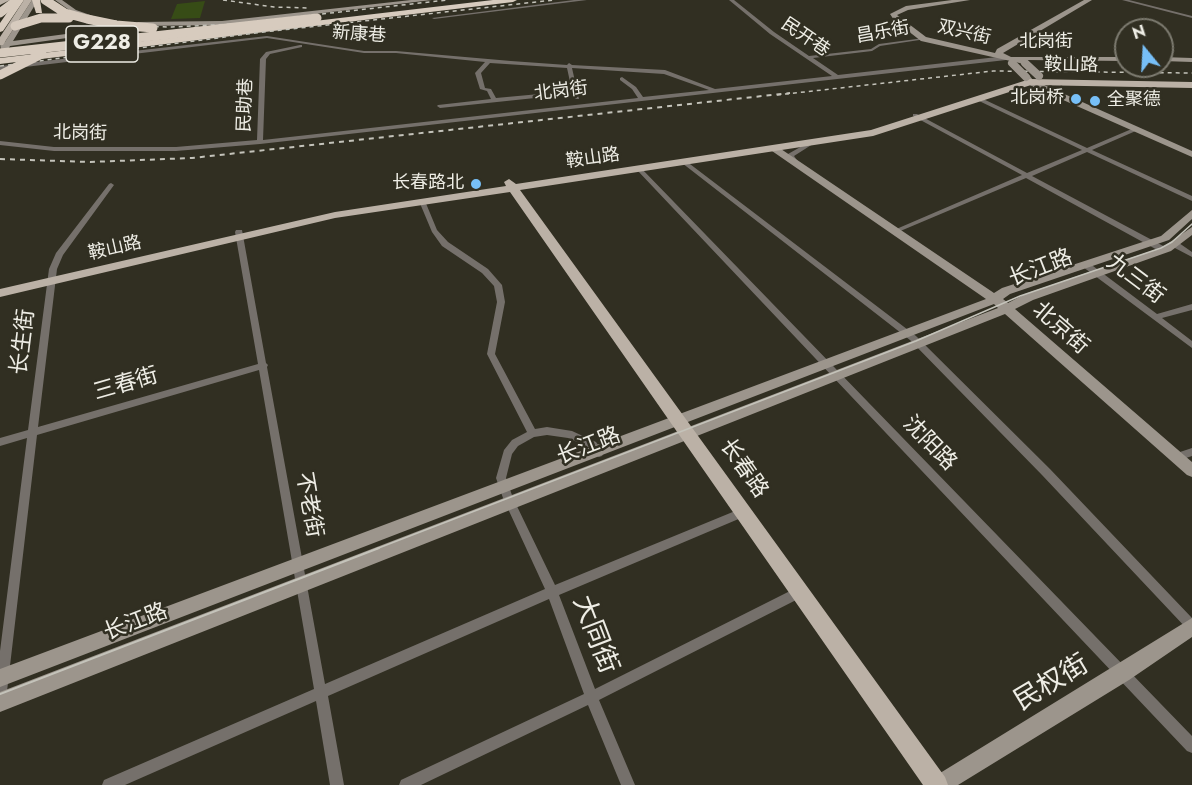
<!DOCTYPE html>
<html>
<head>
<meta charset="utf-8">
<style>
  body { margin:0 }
  #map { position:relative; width:1192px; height:785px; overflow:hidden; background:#312f22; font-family:Jost,sans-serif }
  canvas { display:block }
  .north { position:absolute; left:1114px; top:18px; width:60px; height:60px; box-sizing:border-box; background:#312f22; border:2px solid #7d7b70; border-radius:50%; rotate:342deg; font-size:16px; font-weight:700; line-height:24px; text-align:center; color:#eeede5 }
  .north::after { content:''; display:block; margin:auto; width:21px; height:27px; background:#77bff7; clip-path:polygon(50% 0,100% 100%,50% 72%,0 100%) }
</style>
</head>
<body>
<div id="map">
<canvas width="1192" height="785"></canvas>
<div class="north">N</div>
</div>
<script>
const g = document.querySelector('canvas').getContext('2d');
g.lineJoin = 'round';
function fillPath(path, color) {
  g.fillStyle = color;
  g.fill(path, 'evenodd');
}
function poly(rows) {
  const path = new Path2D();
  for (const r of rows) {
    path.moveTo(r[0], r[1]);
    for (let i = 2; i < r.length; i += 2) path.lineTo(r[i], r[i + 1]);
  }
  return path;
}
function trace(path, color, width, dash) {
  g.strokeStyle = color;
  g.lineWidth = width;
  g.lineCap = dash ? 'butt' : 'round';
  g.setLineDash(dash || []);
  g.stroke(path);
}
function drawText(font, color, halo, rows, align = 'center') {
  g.font = font + ' Jost,"Noto Sans SC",sans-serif';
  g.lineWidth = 5;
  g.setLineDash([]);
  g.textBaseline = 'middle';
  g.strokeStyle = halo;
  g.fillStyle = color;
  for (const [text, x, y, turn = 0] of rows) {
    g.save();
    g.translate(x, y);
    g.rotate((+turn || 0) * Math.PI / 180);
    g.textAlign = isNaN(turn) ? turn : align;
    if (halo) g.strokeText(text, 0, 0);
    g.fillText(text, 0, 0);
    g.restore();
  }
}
const building = poly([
  [205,1,200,18,171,19,177,4]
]);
const street = poly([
  [574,0,587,0,434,19,432,18,574,0],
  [729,0,734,0,774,32,809,56,871,49,879,44,924,38,926,39,880,46,872,51,813,58,838,75,1006,56,1009,58,1006,60,260,144,176,151,54,151,0,145,0,141,54,147,176,147,257,140,260,59,266,52,300,45,302,45,302,47,270,54,266,59,263,140,638,98,632,89,620,80,620,78,622,77,636,87,643,97,709,90,664,74,572,68,579,99,575,99,573,94,440,108,437,106,438,105,491,99,487,91,480,89,475,73,485,62,396,53,364,53,267,38,0,70,0,66,267,36,364,51,396,51,511,61,567,65,569,63,572,65,665,70,715,89,832,76,770,34,729,0],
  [490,63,567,68,572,91,496,98,491,89,485,88,481,73,490,63],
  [1122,0,1129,0,1192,16,1192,18,1122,0],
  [977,98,981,98,1087,148,1134,128,1138,128,1138,130,1092,150,1192,196,1192,201,1087,152,1032,176,1167,248,1167,252,1161,252,1026,178,898,232,894,232,894,230,1022,175,913,116,913,114,917,114,1027,173,1082,150,977,100,977,98],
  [811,141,816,142,794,156,799,163,794,164,787,155,788,154,811,141],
  [682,161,686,161,916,336,1050,469,1192,618,1192,632,1188,630,1042,475,910,340,682,163,682,161],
  [637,168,641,168,1192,736,1192,753,1187,751,637,170,637,168],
  [111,183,114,185,63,255,57,269,38,427,258,364,235,232,236,230,242,230,266,363,268,365,267,367,325,684,545,589,503,498,496,478,504,450,512,440,527,432,487,354,497,302,494,286,482,273,442,246,432,232,419,201,422,199,425,201,437,230,448,242,488,269,502,285,505,302,495,354,535,429,547,427,572,431,596,442,604,453,602,456,599,457,596,456,590,448,568,438,547,435,534,437,518,446,512,454,506,478,513,498,555,585,740,509,744,507,748,509,749,512,748,515,559,595,595,689,796,588,800,587,804,588,806,592,804,596,599,700,635,785,621,785,588,705,421,785,399,785,401,780,584,694,549,599,328,696,344,785,330,785,316,701,125,785,102,785,104,780,314,689,259,370,37,435,6,700,4,704,0,706,0,651,27,438,0,446,0,438,28,430,49,269,56,253,109,184,111,183],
  [1173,243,1179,243,1192,252,1192,257,1173,247,1173,243],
  [1083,263,1089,263,1157,314,1192,304,1192,310,1162,318,1192,341,1192,348,1083,267,1083,263],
  [1192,448,1192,456,1177,461,1174,460,1172,457,1174,454,1192,448]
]);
const secondary = poly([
  [32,0,38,0,13,41,66,34,116,20,119,22,67,38,10,46,7,51,1,51,0,43,5,42,32,0],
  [55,0,62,0,76,10,93,16,90,18,72,12,55,0],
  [411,0,432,0,222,25,138,26,135,24,138,22,222,21,411,0],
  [952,0,970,0,908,10,897,15,926,37,995,53,997,49,1084,0,1092,0,1003,53,1011,57,1126,57,1126,61,1027,60,1028,62,1024,64,921,41,894,20,890,14,906,6,952,0],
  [1162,57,1192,58,1192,62,1162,61,1162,57],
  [1023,75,1029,75,1033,80,1192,151,1192,157,1027,84,1022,77,1023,75],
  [772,147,778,147,994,293,1002,288,1161,236,1192,210,1192,219,1169,240,1010,294,1003,299,1008,303,1025,294,1163,247,1192,227,1192,235,1171,251,1033,300,1015,309,1192,462,1192,477,1187,475,1005,314,0,712,0,692,998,308,994,304,0,687,0,669,986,299,772,151,772,147],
  [1192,618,1192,637,1129,680,958,785,929,785,932,778,1192,618]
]);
const primary = poly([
  [0,0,10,0,0,5,0,0],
  [24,0,32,0,3,45,0,45,0,37,24,0],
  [1030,79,1192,82,1192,88,1031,85,873,136,520,190,945,777,948,785,923,785,510,192,335,218,0,297,0,289,335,212,506,186,504,182,509,179,516,184,871,130,1030,79]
]);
const highway = poly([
  [16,0,24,0,3,31,0,32,0,23,16,0],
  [32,0,40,0,42,13,36,13,32,0],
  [493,0,517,0,513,2,0,64,0,58,493,0]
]);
const tramFar1 = poly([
  [376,549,916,341,1020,296,1161,248,1172,242,1192,224]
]);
const tram = poly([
  [0,694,379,548]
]);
const railFar1 = poly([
  [49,0,65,13,88,21,129,26,172,27,233,24,447,0],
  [223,0,274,7,309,8],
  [0,66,264,32,554,0],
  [777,95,993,71,1192,73]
]);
const rail = poly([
  [0,159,90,162,192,158,790,93]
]);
const secondaryBridge = poly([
  [1012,63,1026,77],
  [1025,63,1039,76]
]);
const highwayBridge = poly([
  [45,0,65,13,87,19,116,25,153,28],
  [0,13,17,0],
  [15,26,41,18,69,18],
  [0,53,317,18],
  [0,75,42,54]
]);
const markers = [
  [1076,99,6,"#77bff7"],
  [1095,101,6,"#77bff7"],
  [476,184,6,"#77bff7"]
];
const farStreetnames = [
  ["昌乐街",883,33,-10],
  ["双兴街",964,33,13],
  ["新康巷",359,35,4],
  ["民开巷",805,38,34],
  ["北岗街",1046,43],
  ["鞍山路",1071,66,1],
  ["北岗街",561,92,-7],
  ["民助巷",246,105,-88],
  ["北岗街",80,134,1],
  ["鞍山路",593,159,-8],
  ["鞍山路",115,249,-13]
];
const farPoinames = [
  ["北岗桥",1064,99],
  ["全聚德",1107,101,"left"],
  ["长春路北",464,184]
];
const shields = [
  [102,44,72]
];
const shieldNames = [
  ["G228",102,44]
];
const streetNames = [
  ["长江路",1041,269,-21],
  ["九三街",1135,280,37],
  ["北京街",1060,329,41],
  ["长生街",24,342,-83],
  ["三春街",126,385,-16],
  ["沈阳路",929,444,46],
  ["长江路",589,447,-21],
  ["长春路",743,469,55],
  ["不老街",308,505,80],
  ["长江路",136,623,-21]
];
const nearStreetnames = [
  ["大同街",594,635,69],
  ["民权街",1052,684,-31]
];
fillPath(building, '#374c16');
fillPath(street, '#75706b');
fillPath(secondary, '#9c958c');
fillPath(primary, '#bbb1a6');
fillPath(highway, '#d7cbbe');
trace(tramFar1, '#c4c3ba', 1.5);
trace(tram, '#c4c3ba', 2);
trace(railFar1, '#c4c3ba', 1.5, [4, 4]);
trace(rail, '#c4c3ba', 2, [5, 5]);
trace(secondaryBridge, '#9c958c', 8);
trace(highwayBridge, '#d7cbbe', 9);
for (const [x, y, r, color] of markers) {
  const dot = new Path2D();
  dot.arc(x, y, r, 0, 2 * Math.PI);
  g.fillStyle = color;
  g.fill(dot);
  trace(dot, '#312f22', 2);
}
drawText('18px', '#eeede5', '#312f22', farStreetnames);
drawText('18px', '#eeede5', '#312f22', farPoinames, 'right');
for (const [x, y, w] of shields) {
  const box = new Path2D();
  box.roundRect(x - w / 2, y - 18, w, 36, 4.5);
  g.fillStyle = '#312f22';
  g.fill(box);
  trace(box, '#eeede5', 1.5);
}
drawText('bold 21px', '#eeede5', null, shieldNames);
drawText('22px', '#eeede5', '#312f22', streetNames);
drawText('27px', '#eeede5', '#312f22', nearStreetnames);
</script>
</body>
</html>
